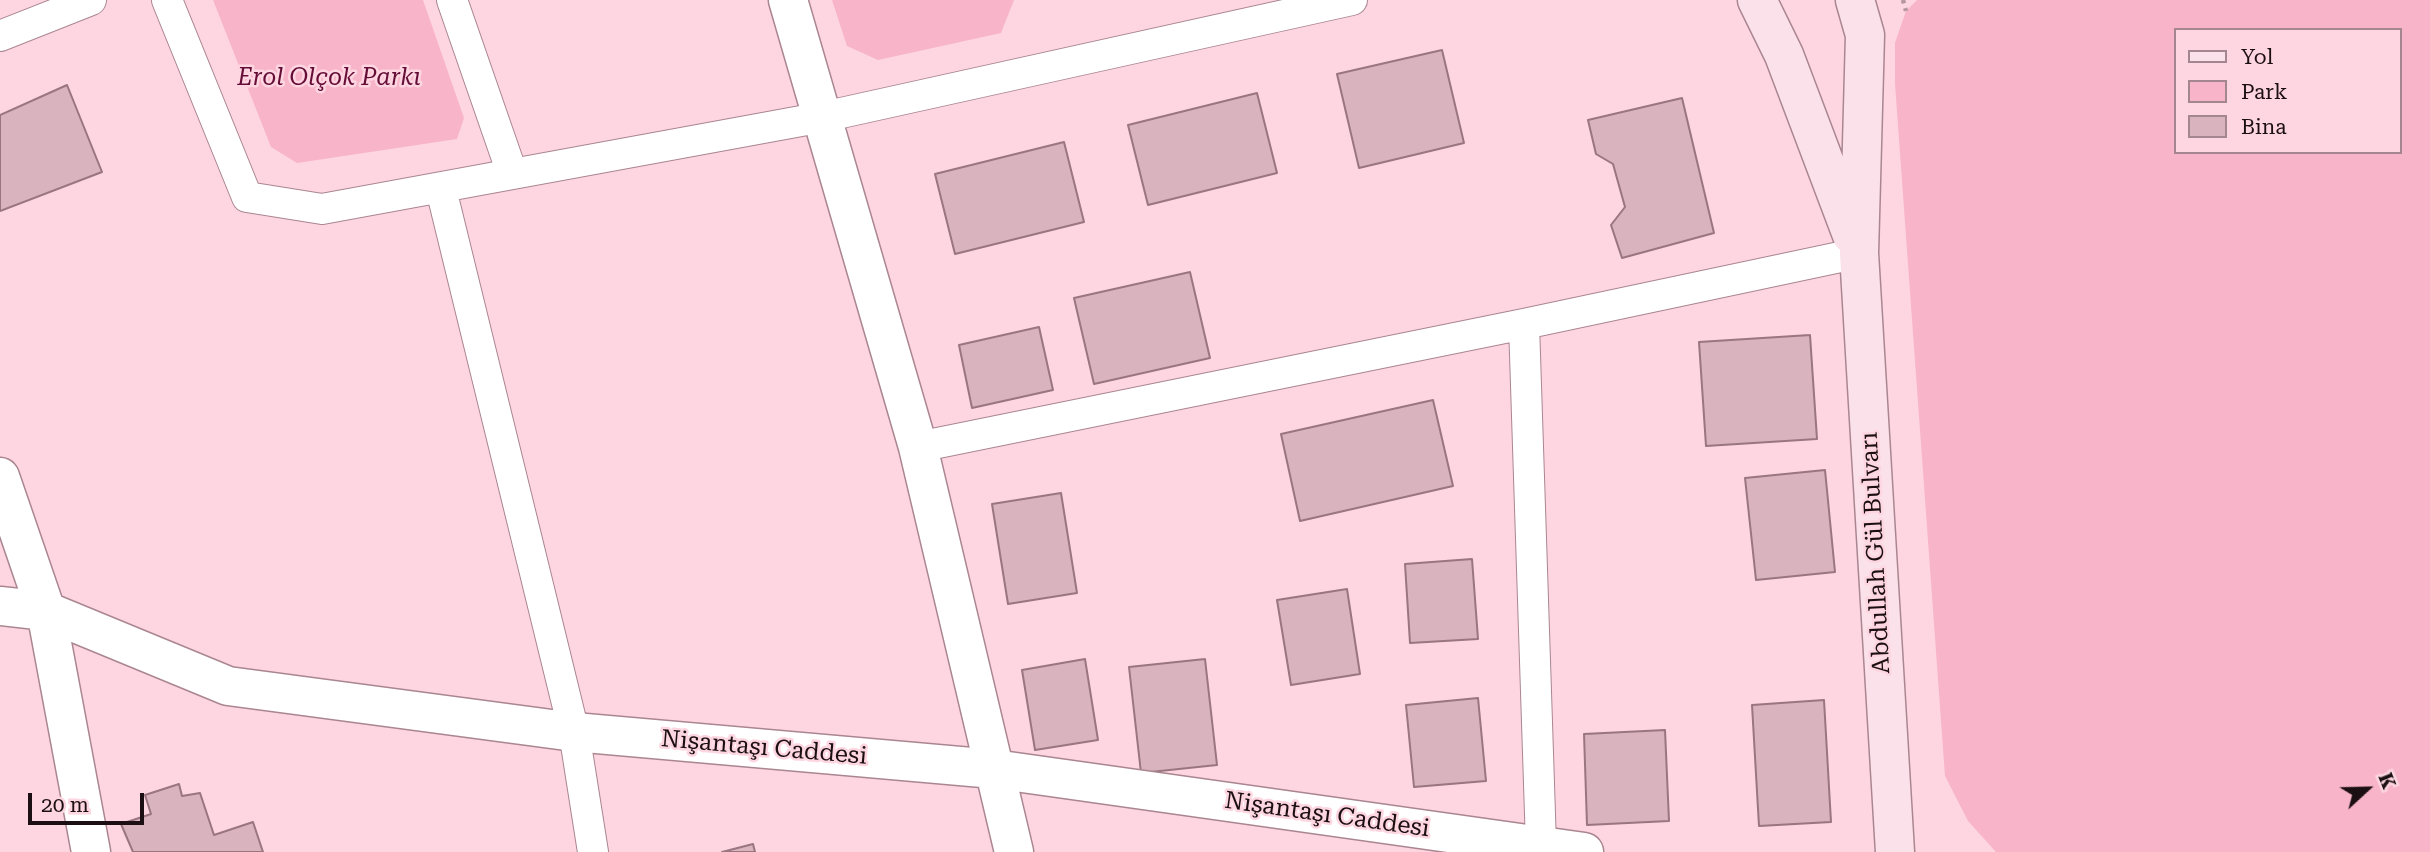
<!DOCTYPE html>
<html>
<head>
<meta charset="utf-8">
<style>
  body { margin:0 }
  #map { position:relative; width:2430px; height:852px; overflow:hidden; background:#fdd6e1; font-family:"Roboto Serif",serif }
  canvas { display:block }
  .legend { position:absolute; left:2174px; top:28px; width:228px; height:126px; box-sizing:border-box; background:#fdd6e1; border:2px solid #a3868f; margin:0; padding:9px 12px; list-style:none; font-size:21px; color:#1c0f13 }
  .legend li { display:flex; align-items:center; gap:14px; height:35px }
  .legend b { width:35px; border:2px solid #a3868f }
  .north { position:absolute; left:2332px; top:754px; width:70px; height:70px; -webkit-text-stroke:5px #fdd6e1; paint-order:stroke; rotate:68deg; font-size:19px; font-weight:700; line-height:28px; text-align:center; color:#1c0f13 }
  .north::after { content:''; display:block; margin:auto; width:24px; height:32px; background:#1c0f13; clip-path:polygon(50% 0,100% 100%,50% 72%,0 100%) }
  .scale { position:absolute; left:28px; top:793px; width:116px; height:32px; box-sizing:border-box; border:4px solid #1c0f13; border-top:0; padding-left:9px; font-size:21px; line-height:24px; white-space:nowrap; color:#1c0f13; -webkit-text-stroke:5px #fdd6e1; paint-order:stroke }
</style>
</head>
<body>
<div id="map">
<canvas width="2430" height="852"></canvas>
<ul class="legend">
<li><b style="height:9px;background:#fbe1ea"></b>Yol</li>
<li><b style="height:19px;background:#f8b4c9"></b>Park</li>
<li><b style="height:19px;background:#d9b3be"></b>Bina</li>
</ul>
<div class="north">K</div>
<div class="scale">20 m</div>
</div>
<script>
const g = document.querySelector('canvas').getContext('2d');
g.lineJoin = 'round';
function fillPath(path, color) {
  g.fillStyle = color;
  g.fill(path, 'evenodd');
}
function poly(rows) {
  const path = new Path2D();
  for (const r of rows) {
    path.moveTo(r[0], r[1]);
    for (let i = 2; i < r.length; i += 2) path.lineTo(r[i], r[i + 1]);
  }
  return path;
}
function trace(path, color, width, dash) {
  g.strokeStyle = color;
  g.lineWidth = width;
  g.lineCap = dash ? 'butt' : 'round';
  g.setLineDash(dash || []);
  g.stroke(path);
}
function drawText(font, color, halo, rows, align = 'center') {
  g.font = font + ' "Roboto Serif",serif';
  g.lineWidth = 5;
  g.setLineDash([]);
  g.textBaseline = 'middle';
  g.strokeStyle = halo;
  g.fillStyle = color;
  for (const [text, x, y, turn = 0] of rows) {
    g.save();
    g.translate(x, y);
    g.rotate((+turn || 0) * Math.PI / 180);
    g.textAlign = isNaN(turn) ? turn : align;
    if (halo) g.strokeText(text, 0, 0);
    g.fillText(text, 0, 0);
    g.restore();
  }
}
const green = poly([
  [213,0,423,0,464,118,457,139,297,163,271,147],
  [832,0,1014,0,1001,33,878,60,847,46],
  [1917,0,2430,0,2430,852,1996,852,1968,821,1945,776,1895,84,1895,43,1906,11],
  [2176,30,2400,30,2400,152,2176,152]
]);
const building = poly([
  [1442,50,1464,143,1359,168,1337,74,1442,50],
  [67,85,102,172,0,211,0,115,67,85],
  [1257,93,1277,173,1148,205,1128,125,1257,93],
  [1682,98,1714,233,1622,258,1611,225,1625,207,1613,164,1596,154,1588,120,1682,98],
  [1064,142,1084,222,955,254,935,174,1064,142],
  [1190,272,1210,358,1094,384,1074,298,1190,272],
  [1039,327,1053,390,972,408,959,345,1039,327],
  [1810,335,1817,439,1706,446,1699,342,1810,335],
  [1433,400,1453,486,1300,521,1281,434,1433,400],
  [1825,470,1835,572,1756,580,1745,478,1825,470],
  [1061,493,1077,593,1008,604,992,504,1061,493],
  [1472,559,1478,639,1410,643,1405,564,1472,559],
  [1347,589,1360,674,1291,685,1277,600,1347,589],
  [1085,659,1098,740,1035,750,1022,670,1085,659],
  [1205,659,1217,765,1141,773,1129,667,1205,659],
  [1478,698,1486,781,1414,787,1406,705,1478,698],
  [1824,700,1831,822,1759,826,1752,705,1824,700],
  [1665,730,1669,821,1587,825,1584,734,1665,730],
  [179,784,182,796,200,793,214,835,253,822,263,852,133,852,121,824,151,814,145,795,179,784],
  [753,844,755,852,722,852,753,844]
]);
const path = poly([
  [1903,0,1906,11]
]);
const minor = poly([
  [167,0,247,197,322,209,823,117,1352,0],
  [452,0,512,173],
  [0,36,91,0],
  [441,189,574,732,593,852],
  [1524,324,1541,845],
  [918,447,1524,324,1859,253]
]);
const tertiary = poly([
  [788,0,918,447,1014,852],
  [0,477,46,611,91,852],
  [0,606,46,611,228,686,574,732,994,769,1584,852]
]);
const secondary = poly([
  [1757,0,1784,55,1852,235],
  [1855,0,1865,35,1859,253,1895,852]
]);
const parkNames = [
  ["Erol Olçok Parkı",329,78]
];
const streetNames = [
  ["Abdullah Gül Bulvarı",1876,553,-93],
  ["Nişantaşı Caddesi",764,748,5],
  ["Nişantaşı Caddesi",1327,815,8]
];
fillPath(green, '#f8b4c9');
fillPath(building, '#d9b3be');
trace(building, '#997681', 2);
trace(minor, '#aa8691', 32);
trace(tertiary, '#aa8691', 41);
trace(secondary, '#aa8691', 41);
trace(path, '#b5979f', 4.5, [3.5, 5]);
trace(minor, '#fff', 30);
trace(tertiary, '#fff', 38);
trace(secondary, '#fbe1ea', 38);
drawText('italic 24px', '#660d37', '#fdd6e1', parkNames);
drawText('24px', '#1c0f13', '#fdd6e1', streetNames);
</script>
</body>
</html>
